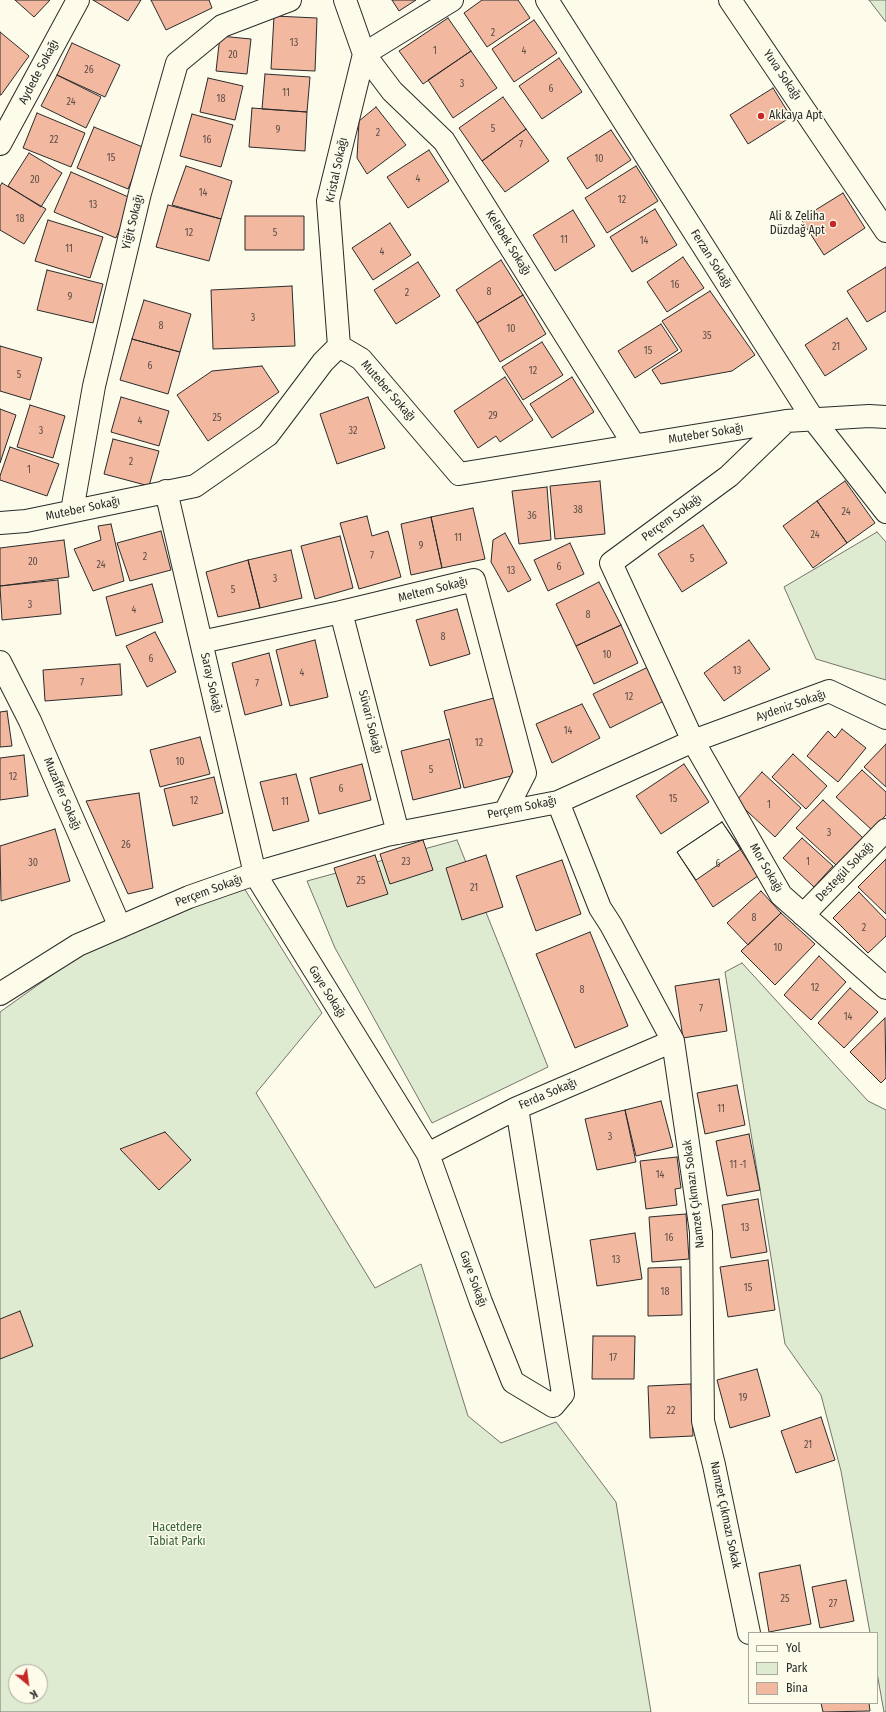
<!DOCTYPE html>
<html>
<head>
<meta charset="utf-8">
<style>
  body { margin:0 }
  #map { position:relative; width:886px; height:1712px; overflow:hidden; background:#fdfbea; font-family:"Fira Sans Condensed",sans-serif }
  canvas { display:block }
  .legend { position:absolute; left:748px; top:1632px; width:130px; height:72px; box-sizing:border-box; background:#fdfbea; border:1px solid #a9a89e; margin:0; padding:5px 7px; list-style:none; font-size:12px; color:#2b2b2b }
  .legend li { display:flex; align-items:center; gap:8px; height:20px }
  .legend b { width:20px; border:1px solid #a9a89e }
  .north { position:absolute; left:8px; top:1664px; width:40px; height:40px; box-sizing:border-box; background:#fdfbea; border:1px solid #a9a89e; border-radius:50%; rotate:151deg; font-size:11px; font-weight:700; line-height:16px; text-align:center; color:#2b2b2b }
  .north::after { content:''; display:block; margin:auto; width:14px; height:18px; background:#c62828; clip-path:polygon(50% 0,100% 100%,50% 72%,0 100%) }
</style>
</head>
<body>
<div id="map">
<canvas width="886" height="1712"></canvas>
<ul class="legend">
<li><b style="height:5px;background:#fdfbea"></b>Yol</li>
<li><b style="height:11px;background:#deebd1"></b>Park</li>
<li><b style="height:11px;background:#f2b8a0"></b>Bina</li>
</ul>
<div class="north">K</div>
</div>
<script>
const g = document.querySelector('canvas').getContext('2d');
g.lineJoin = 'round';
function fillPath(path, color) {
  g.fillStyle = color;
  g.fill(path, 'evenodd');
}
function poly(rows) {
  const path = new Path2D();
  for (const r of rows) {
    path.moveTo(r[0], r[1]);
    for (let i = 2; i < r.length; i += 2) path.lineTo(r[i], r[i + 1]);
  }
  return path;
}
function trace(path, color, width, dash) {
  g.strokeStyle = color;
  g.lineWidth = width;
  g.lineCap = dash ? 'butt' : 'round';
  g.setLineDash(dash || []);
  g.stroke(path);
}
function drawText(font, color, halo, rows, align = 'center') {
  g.font = font + ' "Fira Sans Condensed",sans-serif';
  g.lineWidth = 3;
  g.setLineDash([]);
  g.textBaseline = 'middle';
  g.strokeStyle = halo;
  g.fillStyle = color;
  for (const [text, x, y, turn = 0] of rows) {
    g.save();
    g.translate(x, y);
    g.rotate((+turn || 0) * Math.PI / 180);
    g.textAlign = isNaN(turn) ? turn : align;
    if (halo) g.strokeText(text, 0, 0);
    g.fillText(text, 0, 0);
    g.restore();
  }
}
const green = poly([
  [869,0,886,0,886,22,869,0],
  [877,532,886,542,886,680,816,659,784,587,877,532],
  [457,840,548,1067,432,1123,335,948,307,881,457,840],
  [244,888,322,1013,256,1093,375,1288,421,1264,468,1416,501,1443,556,1422,616,1502,651,1712,0,1712,0,1012,87,950,197,903,244,888],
  [16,1672,40,1672,40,1696,16,1696,16,1672],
  [742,963,868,1101,886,1110,886,1712,884,1712,877,1673,877,1633,870,1633,841,1471,821,1395,785,1344,725,972,742,963]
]);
const building = poly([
  [15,0,50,0,34,17,15,0],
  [93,0,141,0,128,21,93,0],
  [151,0,209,0,212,8,166,30,151,0],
  [392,0,416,0,399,11,392,0],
  [482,0,518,0,530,18,487,47,464,13,482,0],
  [274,16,317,18,315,71,271,69,274,16],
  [448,18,471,51,423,84,399,51,448,18],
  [534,20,557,53,514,82,492,49,534,20],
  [0,32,29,56,1,95,0,95,0,32],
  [220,36,251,39,247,74,216,71,220,36],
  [72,43,120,65,105,97,57,75,72,43],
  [471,51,497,88,453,118,428,80,471,51],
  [559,58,582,92,542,119,519,86,559,58],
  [265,74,310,77,307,112,262,109,265,74],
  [57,75,101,97,86,128,41,106,57,75],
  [208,78,243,86,235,120,200,112,208,78],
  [773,88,791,117,748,144,730,115,773,88],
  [503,97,526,129,482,161,459,128,503,97],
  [376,107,406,145,367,174,357,158,359,121,376,107],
  [252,108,307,112,305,151,249,147,252,108],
  [37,113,85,133,71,167,23,148,37,113],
  [192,114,233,125,221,167,180,156,192,114],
  [94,127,145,148,128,189,77,168,94,127],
  [526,129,549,161,505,192,482,161,526,129],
  [611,130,631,160,587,189,567,158,611,130],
  [429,150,449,181,408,208,387,177,429,150],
  [29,153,62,173,41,207,8,186,29,153],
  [186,166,232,181,221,219,172,205,186,166],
  [636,166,658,201,607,233,585,198,636,166],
  [71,172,133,199,116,238,54,212,71,172],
  [2,183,46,209,24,244,0,230,0,186,2,183],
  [843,193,865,228,824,255,801,219,843,193],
  [168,205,221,219,209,261,156,247,168,205],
  [655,209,677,245,632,272,610,237,655,209],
  [573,210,595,246,555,271,533,235,573,210],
  [245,216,304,216,304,250,245,250,245,216],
  [48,220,103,237,90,278,35,261,48,220],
  [390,223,411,255,373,280,352,248,390,223],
  [683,257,704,288,667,312,647,282,683,257],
  [501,260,523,295,477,323,456,290,501,260],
  [418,262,440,296,396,324,374,290,418,262],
  [886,267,886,311,867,322,847,291,886,267],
  [47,270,103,284,93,323,37,310,47,270],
  [292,286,295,346,213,349,211,290,292,286],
  [710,291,755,355,732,371,661,384,652,370,682,351,662,321,710,291],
  [523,295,546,334,500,362,477,323,523,295],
  [144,300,191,314,180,352,132,339,144,300],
  [847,318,867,349,825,376,805,345,847,318],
  [661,324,678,350,635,378,618,351,661,324],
  [132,339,180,352,168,394,120,380,132,339],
  [542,342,563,375,523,400,502,367,542,342],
  [0,346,42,358,30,400,0,391,0,346],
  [262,366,279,392,208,441,177,395,212,371,262,366],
  [505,377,533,420,500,442,496,436,478,448,454,411,505,377],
  [572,377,594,412,552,438,530,404,572,377],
  [121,397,169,411,159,446,111,432,121,397],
  [368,397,385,448,337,464,320,414,368,397],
  [30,405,65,416,53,458,17,447,30,405],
  [0,409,16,415,0,463,0,409],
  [113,439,159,451,149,486,104,474,113,439],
  [10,447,59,464,47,496,0,480,0,476,10,447],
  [600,481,605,534,555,539,550,486,600,481],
  [845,481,875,523,847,543,817,501,845,481],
  [547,487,551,540,519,544,512,491,547,487],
  [817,501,847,543,813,568,783,526,817,501],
  [473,508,485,559,442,568,431,517,473,508],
  [367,516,372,536,388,531,401,577,359,589,340,523,367,516],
  [431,517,442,568,411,575,401,524,431,517],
  [111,524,124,581,93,591,74,549,101,540,98,526,111,524],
  [703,525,727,563,682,592,658,554,703,525],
  [161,531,171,570,130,581,117,543,161,531],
  [505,533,531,580,508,592,491,562,493,540,505,533],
  [340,536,353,588,315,599,301,546,340,536],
  [64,540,69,577,0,586,0,548,64,540],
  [570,543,584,574,548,591,534,560,570,543],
  [291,550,302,598,260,608,248,560,291,550],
  [248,560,260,608,218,617,206,572,248,560],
  [58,580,61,614,2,620,0,586,58,580],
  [599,582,621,625,576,646,556,604,599,582],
  [152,584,163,622,116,636,106,597,152,584],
  [457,609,470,654,430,666,416,620,457,609],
  [621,625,638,663,594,684,576,646,621,625],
  [155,632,176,672,147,687,126,646,155,632],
  [315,640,328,697,290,706,276,650,315,640],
  [749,640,770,669,724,701,704,673,749,640],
  [269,653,282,705,245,715,232,663,269,653],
  [120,664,122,695,45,701,43,670,120,664],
  [648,667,664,701,610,728,593,694,648,667],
  [494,698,515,775,464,788,444,711,494,698],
  [582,704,600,738,552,763,536,724,582,704],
  [7,711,12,746,0,747,0,712,7,711],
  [842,729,866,748,838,782,807,756,828,731,835,738,842,729],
  [200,737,210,774,160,787,150,750,200,737],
  [449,739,461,788,413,800,401,751,449,739],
  [886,744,886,787,864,767,886,744],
  [793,754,827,786,806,809,772,777,793,754],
  [24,755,28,796,0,800,0,758,24,755],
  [362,764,371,800,319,814,310,778,362,764],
  [684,764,709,802,661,834,636,796,684,764],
  [862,770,886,792,886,815,872,830,836,797,862,770],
  [762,772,801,808,775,837,736,801,762,772],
  [296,774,309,821,273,831,260,782,296,774],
  [214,777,223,813,173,826,164,789,214,777],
  [139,793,153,888,128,894,86,801,139,793],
  [823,800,863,838,836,865,796,828,823,800],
  [722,822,758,876,713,907,677,852,722,822],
  [722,822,741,849,696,880,677,852,722,822],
  [55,829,70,881,1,901,0,846,55,829],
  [802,838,833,866,814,887,783,858,802,838],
  [423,840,433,870,390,884,380,854,423,840],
  [375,855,388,894,347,907,334,868,375,855],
  [486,855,503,907,462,920,446,868,486,855],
  [886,859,886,914,858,887,886,859],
  [562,860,581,914,536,931,516,876,562,860],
  [761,891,781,913,748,945,727,923,761,891],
  [859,892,886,920,886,936,868,953,833,918,859,892],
  [781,913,815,944,775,985,741,951,781,913],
  [590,932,628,1026,575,1048,536,954,590,932],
  [819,956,846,982,811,1020,784,995,819,956],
  [719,979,727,1031,683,1038,675,986,719,979],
  [850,988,878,1012,844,1048,818,1023,850,988],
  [885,1018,886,1078,881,1083,850,1052,885,1018],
  [737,1085,745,1125,705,1134,697,1093,737,1085],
  [661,1101,673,1147,636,1156,625,1110,661,1101],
  [625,1110,636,1162,597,1170,585,1119,625,1110],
  [165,1132,191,1160,159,1190,120,1149,165,1132],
  [749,1134,760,1190,727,1196,716,1141,749,1134],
  [677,1157,681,1188,675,1189,677,1205,646,1209,640,1161,677,1157],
  [758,1199,767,1252,731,1258,722,1205,758,1199],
  [686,1214,689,1259,652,1262,649,1217,686,1214],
  [635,1233,642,1279,597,1286,590,1240,635,1233],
  [768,1260,775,1310,728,1317,720,1267,768,1260],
  [681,1267,682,1315,648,1316,648,1268,681,1267],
  [20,1311,33,1346,0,1359,0,1319,20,1311],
  [593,1336,635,1336,634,1379,592,1379,593,1336],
  [757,1369,770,1416,730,1428,717,1380,757,1369],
  [691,1384,693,1436,650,1438,648,1386,691,1384],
  [821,1417,835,1460,796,1473,781,1431,821,1417],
  [800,1565,811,1624,769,1632,759,1573,800,1565],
  [846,1580,854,1621,820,1628,812,1587,846,1580],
  [821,1703,869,1703,870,1711,823,1712,821,1703]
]);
const street = poly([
  [547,0,813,419,886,512],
  [730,0,886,231],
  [364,54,392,91,444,141,634,445],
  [364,54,452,0],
  [0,144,78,0],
  [339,346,328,201,364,54,345,0],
  [166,491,255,874,428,1154,481,1302,513,1382,553,1406,563,1394,517,1108],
  [72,511,94,386,140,193,177,63,222,26,290,0],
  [0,523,26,521,195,486,268,435,323,362,339,346,361,359,459,474,786,421,869,416,886,417],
  [341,612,398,833],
  [201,642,341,612,474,580,525,773,505,812],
  [0,662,30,721,120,927],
  [886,718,829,691,693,741,781,895,886,988],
  [558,802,600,908,611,925,673,1041,701,1232,703,1421,714,1465,749,1633],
  [803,915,886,830],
  [0,994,78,945,189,897,269,869,387,835,558,802,693,741,611,563,729,476,786,421],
  [428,1154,517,1108,673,1041]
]);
const markers = [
  [761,116,4,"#c62828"],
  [833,224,4,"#c62828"]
];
const numberNames = [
  ["2",493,33],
  ["13",294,43],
  ["1",435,51],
  ["4",524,51],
  ["20",233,55],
  ["26",89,70],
  ["3",462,84],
  ["6",551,89],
  ["11",286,93],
  ["18",221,99],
  ["24",71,102],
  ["5",493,129],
  ["9",278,130],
  ["2",378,133],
  ["22",54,140],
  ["16",207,140],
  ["7",521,145],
  ["15",111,158],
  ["10",599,159],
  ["4",418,179],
  ["20",35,180],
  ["14",203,193],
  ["12",622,200],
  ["13",93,205],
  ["18",20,219],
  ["12",189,233],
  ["5",275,233],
  ["11",564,240],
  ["14",644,241],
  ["11",69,249],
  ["4",382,252],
  ["16",675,285],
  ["8",489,292],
  ["2",407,293],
  ["9",70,297],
  ["3",253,318],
  ["8",161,326],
  ["10",511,329],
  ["35",707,336],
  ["21",836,347],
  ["15",648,351],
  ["6",150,366],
  ["12",533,371],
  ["5",19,375],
  ["29",493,416],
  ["25",217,418],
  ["4",140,421],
  ["3",41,431],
  ["32",353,431],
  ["2",131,462],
  ["1",29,470],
  ["38",578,510],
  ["24",846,512],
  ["36",532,516],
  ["24",815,535],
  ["11",458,538],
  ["9",421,546],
  ["7",372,556],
  ["2",145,557],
  ["5",692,559],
  ["20",33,562],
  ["24",101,565],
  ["6",559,567],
  ["13",511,571],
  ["3",275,579],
  ["5",233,590],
  ["3",30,605],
  ["4",134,610],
  ["8",588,615],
  ["8",443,637],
  ["10",607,655],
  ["6",151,659],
  ["13",737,671],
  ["4",302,673],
  ["7",82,683],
  ["7",257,684],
  ["12",629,697],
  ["14",568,731],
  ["12",479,743],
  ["10",180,762],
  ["5",431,770],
  ["12",13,777],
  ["6",341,789],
  ["15",673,799],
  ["12",194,801],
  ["11",285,802],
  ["1",769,805],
  ["3",829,833],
  ["26",126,845],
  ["23",406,862],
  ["1",808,862],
  ["30",33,863],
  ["6",718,864],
  ["25",361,881],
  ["21",474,888],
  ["8",754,918],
  ["2",864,928],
  ["10",778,948],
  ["12",815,988],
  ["8",582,990],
  ["7",701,1009],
  ["14",848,1017],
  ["11",721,1109],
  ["3",610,1137],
  ["11 -1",738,1165],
  ["14",660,1175],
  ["13",745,1228],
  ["16",669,1238],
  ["13",616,1260],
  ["15",748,1288],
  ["18",665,1292],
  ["17",613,1358],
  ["19",743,1398],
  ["22",671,1411],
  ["21",808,1445],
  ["25",785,1599],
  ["27",833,1604]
];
const streetNames = [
  ["Aydede Sokağı",39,72,-62],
  ["Yuva Sokağı",782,75,56],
  ["Kristal Sokağı",337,170,-78],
  ["Yiğit Sokağı",133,222,-76],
  ["Kelebek Sokağı",508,243,58],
  ["Ferzan Sokağı",711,259,58],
  ["Muteber Sokağı",388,391,49],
  ["Muteber Sokağı",706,434,-9],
  ["Muteber Sokağı",83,509,-12],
  ["Perçem Sokağı",672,518,-36],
  ["Meltem Sokağı",433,590,-14],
  ["Saray Sokağı",211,683,77],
  ["Aydeniz Sokağı",791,706,-19],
  ["Süvari Sokağı",370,722,76],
  ["Muzaffer Sokağı",62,794,67],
  ["Perçem Sokağı",522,808,-12],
  ["Mor Sokağı",766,868,60],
  ["Destegül Sokağı",845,872,-46],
  ["Perçem Sokağı",209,891,-20],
  ["Gaye Sokağı",327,992,58],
  ["Ferda Sokağı",548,1094,-23],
  ["Namzet Çıkmazı Sokak",694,1194,-97],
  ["Gaye Sokağı",473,1279,70],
  ["Namzet Çıkmazı Sokak",725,1515,78]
];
const poiNames = [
  ["Akkaya Apt",769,116],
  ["Ali & Zeliha",825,217,"right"],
  ["Düzdağ Apt",825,231,"right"]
];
const parkNames = [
  ["Hacetdere",177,1528],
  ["Tabiat Parkı",177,1542]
];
fillPath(green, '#deebd1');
trace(green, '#74746e', 1);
fillPath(building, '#f2b8a0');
trace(building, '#2b2b2b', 1);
trace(street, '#2b2b2b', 24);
trace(street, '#fdfbea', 22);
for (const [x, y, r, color] of markers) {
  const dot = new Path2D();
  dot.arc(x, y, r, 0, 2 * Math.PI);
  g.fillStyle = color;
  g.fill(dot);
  trace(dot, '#fdfbea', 1.5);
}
drawText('10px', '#5d4e48', null, numberNames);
drawText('12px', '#2b2b2b', '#fdfbea', streetNames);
drawText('12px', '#2b2b2b', '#fdfbea', poiNames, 'left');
drawText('12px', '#34623c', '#fdfbea', parkNames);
</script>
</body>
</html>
